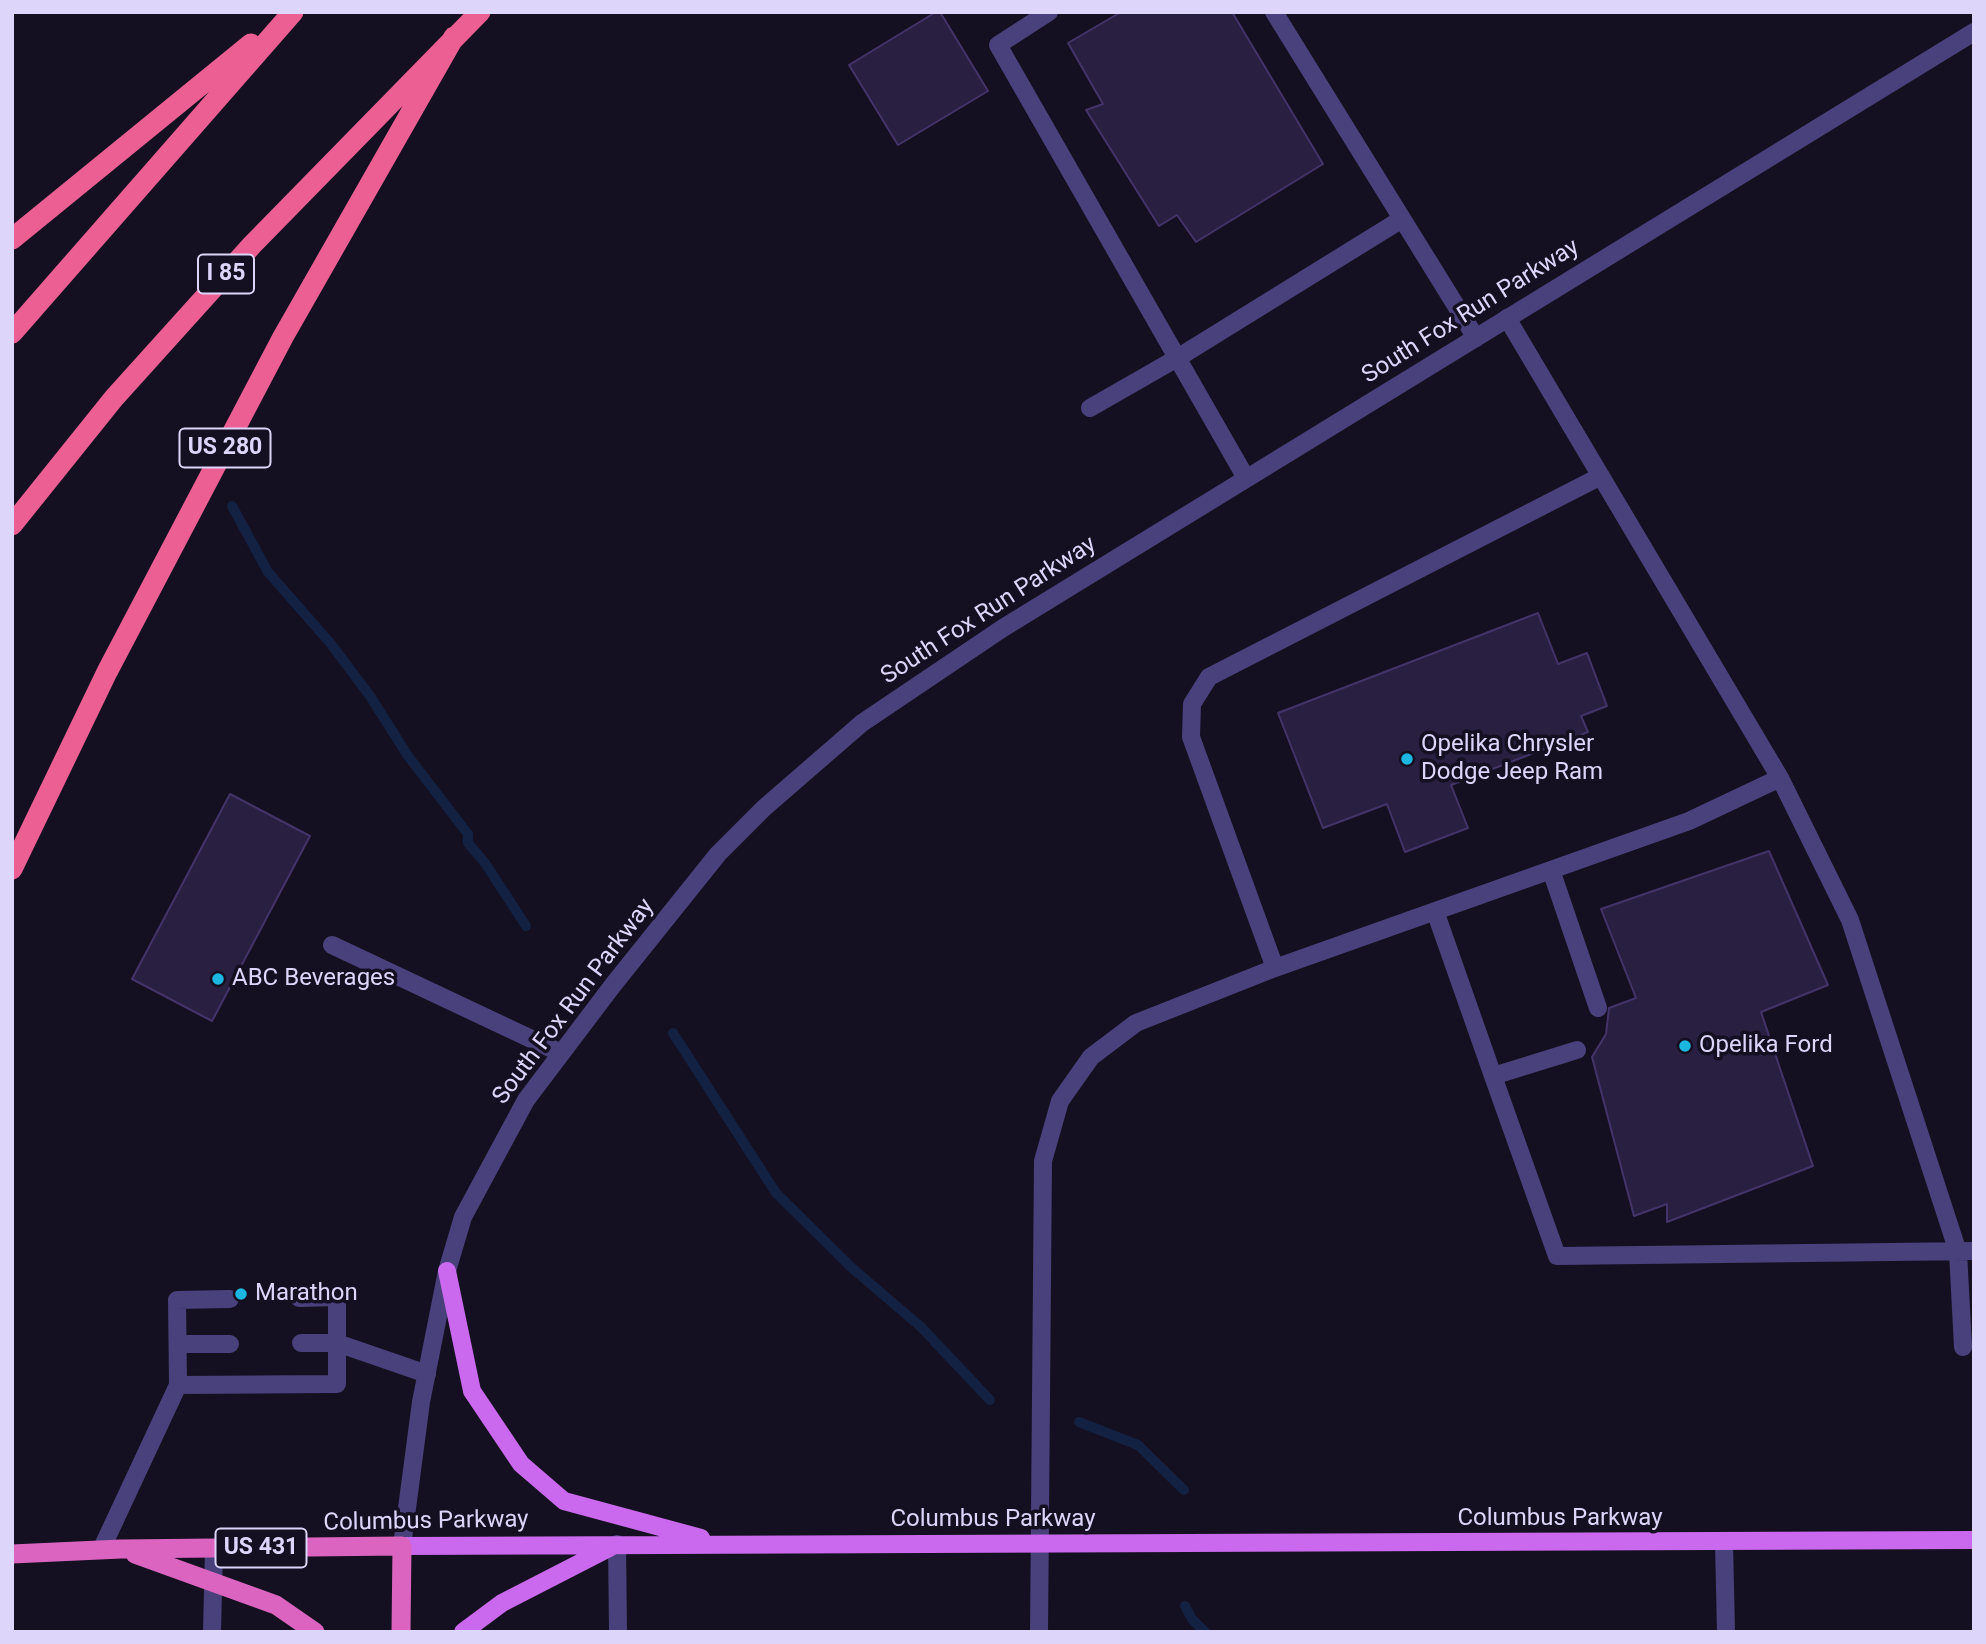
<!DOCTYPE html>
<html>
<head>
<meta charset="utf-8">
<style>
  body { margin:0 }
  #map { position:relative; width:1986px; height:1644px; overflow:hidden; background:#151021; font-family:Roboto,sans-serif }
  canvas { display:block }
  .frame { position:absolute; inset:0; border:14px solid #ded6fa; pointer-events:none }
</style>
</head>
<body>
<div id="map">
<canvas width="1986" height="1644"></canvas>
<div class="frame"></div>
</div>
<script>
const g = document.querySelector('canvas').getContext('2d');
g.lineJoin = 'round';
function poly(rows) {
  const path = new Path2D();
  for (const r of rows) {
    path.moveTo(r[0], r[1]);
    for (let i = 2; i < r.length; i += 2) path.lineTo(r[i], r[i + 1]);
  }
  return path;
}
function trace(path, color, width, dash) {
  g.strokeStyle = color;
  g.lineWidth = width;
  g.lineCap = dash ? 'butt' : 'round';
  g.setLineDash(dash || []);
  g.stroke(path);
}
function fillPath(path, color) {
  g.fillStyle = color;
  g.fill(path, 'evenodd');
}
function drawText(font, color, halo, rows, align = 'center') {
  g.font = font + ' Roboto,sans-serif';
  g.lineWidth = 7;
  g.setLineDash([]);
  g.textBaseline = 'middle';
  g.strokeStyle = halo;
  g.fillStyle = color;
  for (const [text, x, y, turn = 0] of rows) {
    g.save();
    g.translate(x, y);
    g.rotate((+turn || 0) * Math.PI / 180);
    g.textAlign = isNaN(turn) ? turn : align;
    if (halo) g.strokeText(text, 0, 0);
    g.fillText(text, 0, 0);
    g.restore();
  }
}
const stream = poly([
  [232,506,268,572,331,644,370,696,408,756,468,834,468,843,485,863,526,926],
  [673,1033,776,1193,852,1268,921,1327,990,1400],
  [1079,1422,1138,1445,1184,1490],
  [1185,1606,1192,1619,1205,1632]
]);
const building = poly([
  [936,12,940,12,988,91,898,145,849,65,936,12],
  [1121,12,1232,12,1323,164,1196,242,1177,215,1159,226,1086,110,1103,104,1068,43,1121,12],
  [1538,613,1558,664,1587,653,1607,706,1581,716,1588,732,1451,785,1468,828,1405,852,1387,804,1323,828,1278,713,1538,613],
  [230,794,310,836,212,1021,132,979,230,794],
  [1769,851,1828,985,1761,1012,1813,1166,1667,1222,1667,1204,1634,1216,1592,1057,1606,1034,1609,1008,1636,998,1601,909,1769,851]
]);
const service = poly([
  [1049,12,998,45,1246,478],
  [1274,12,1476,338],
  [1507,318,1780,778,1850,920,1958,1252,1963,1347],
  [1090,408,1179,357,1402,219],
  [1601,476,1209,677,1192,704,1191,737,1275,968,1689,821,1780,778],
  [1551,870,1598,1008],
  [1435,911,1493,1076,1577,1050],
  [332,945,561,1053],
  [1493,1076,1557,1256,1974,1251],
  [301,1343,337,1343,427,1374],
  [178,1344,230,1344],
  [178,1385,337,1384,337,1297,299,1298],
  [1724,1543,1726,1632],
  [617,1544,618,1632],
  [101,1550,178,1385,177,1300,230,1299],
  [212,1632,214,1548],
  [1039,1632,1043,1161,1060,1101,1091,1057,1136,1023,1275,968]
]);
const tertiary = poly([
  [402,1546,421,1402,447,1271,463,1217,526,1100,613,985,718,854,764,808,862,723,1003,628,1974,32]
]);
const primary = poly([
  [447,1271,472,1391,521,1464,564,1501,701,1538],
  [402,1546,1974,1540],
  [463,1632,502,1603,611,1547]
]);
const trunk = poly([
  [12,1554,121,1549,402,1546,401,1632],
  [135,1554,276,1605,315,1632]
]);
const motorway = poly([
  [12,239,251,44],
  [12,333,293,12],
  [12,525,114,398,252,245,480,12],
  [12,869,107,672,283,337,454,37]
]);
const markers = [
  [1407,759,7,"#1bb7e1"],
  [218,979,7,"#1bb7e1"],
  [1685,1046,7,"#1bb7e1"],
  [241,1294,7,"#1bb7e1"]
];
const shields = [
  [226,274,56],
  [225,448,91],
  [261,1548,91]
];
const shieldNames = [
  ["I 85",226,274],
  ["US 280",225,448],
  ["US 431",261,1548]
];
const streetNames = [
  ["South Fox Run Parkway",1471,312,-32],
  ["South Fox Run Parkway",989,611,-33],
  ["South Fox Run Parkway",574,1002,-53],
  ["Columbus Parkway",1560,1519],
  ["Columbus Parkway",993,1520],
  ["Columbus Parkway",426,1522,-1]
];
const poiNames = [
  ["Opelika Chrysler",1421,745],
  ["Dodge Jeep Ram",1421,773],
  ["ABC Beverages",232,979],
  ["Opelika Ford",1699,1046],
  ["Marathon",255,1294]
];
trace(stream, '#132142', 10);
fillPath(building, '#291f40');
trace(building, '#443369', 2);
trace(service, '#49417b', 18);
trace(tertiary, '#49417b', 18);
trace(primary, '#ca69ed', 18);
trace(trunk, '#db64c0', 19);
trace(motorway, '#ec5f93', 21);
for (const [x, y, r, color] of markers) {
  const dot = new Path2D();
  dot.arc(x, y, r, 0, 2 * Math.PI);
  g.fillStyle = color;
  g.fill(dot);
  trace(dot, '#151021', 2.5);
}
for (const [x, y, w] of shields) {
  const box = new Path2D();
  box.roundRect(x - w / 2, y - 19.5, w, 39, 5);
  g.fillStyle = '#151021';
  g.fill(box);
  trace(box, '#ded6fa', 2);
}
drawText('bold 23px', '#ded6fa', null, shieldNames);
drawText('24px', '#ded6fa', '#151021', streetNames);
drawText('24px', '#ded6fa', '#151021', poiNames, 'left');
</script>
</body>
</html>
